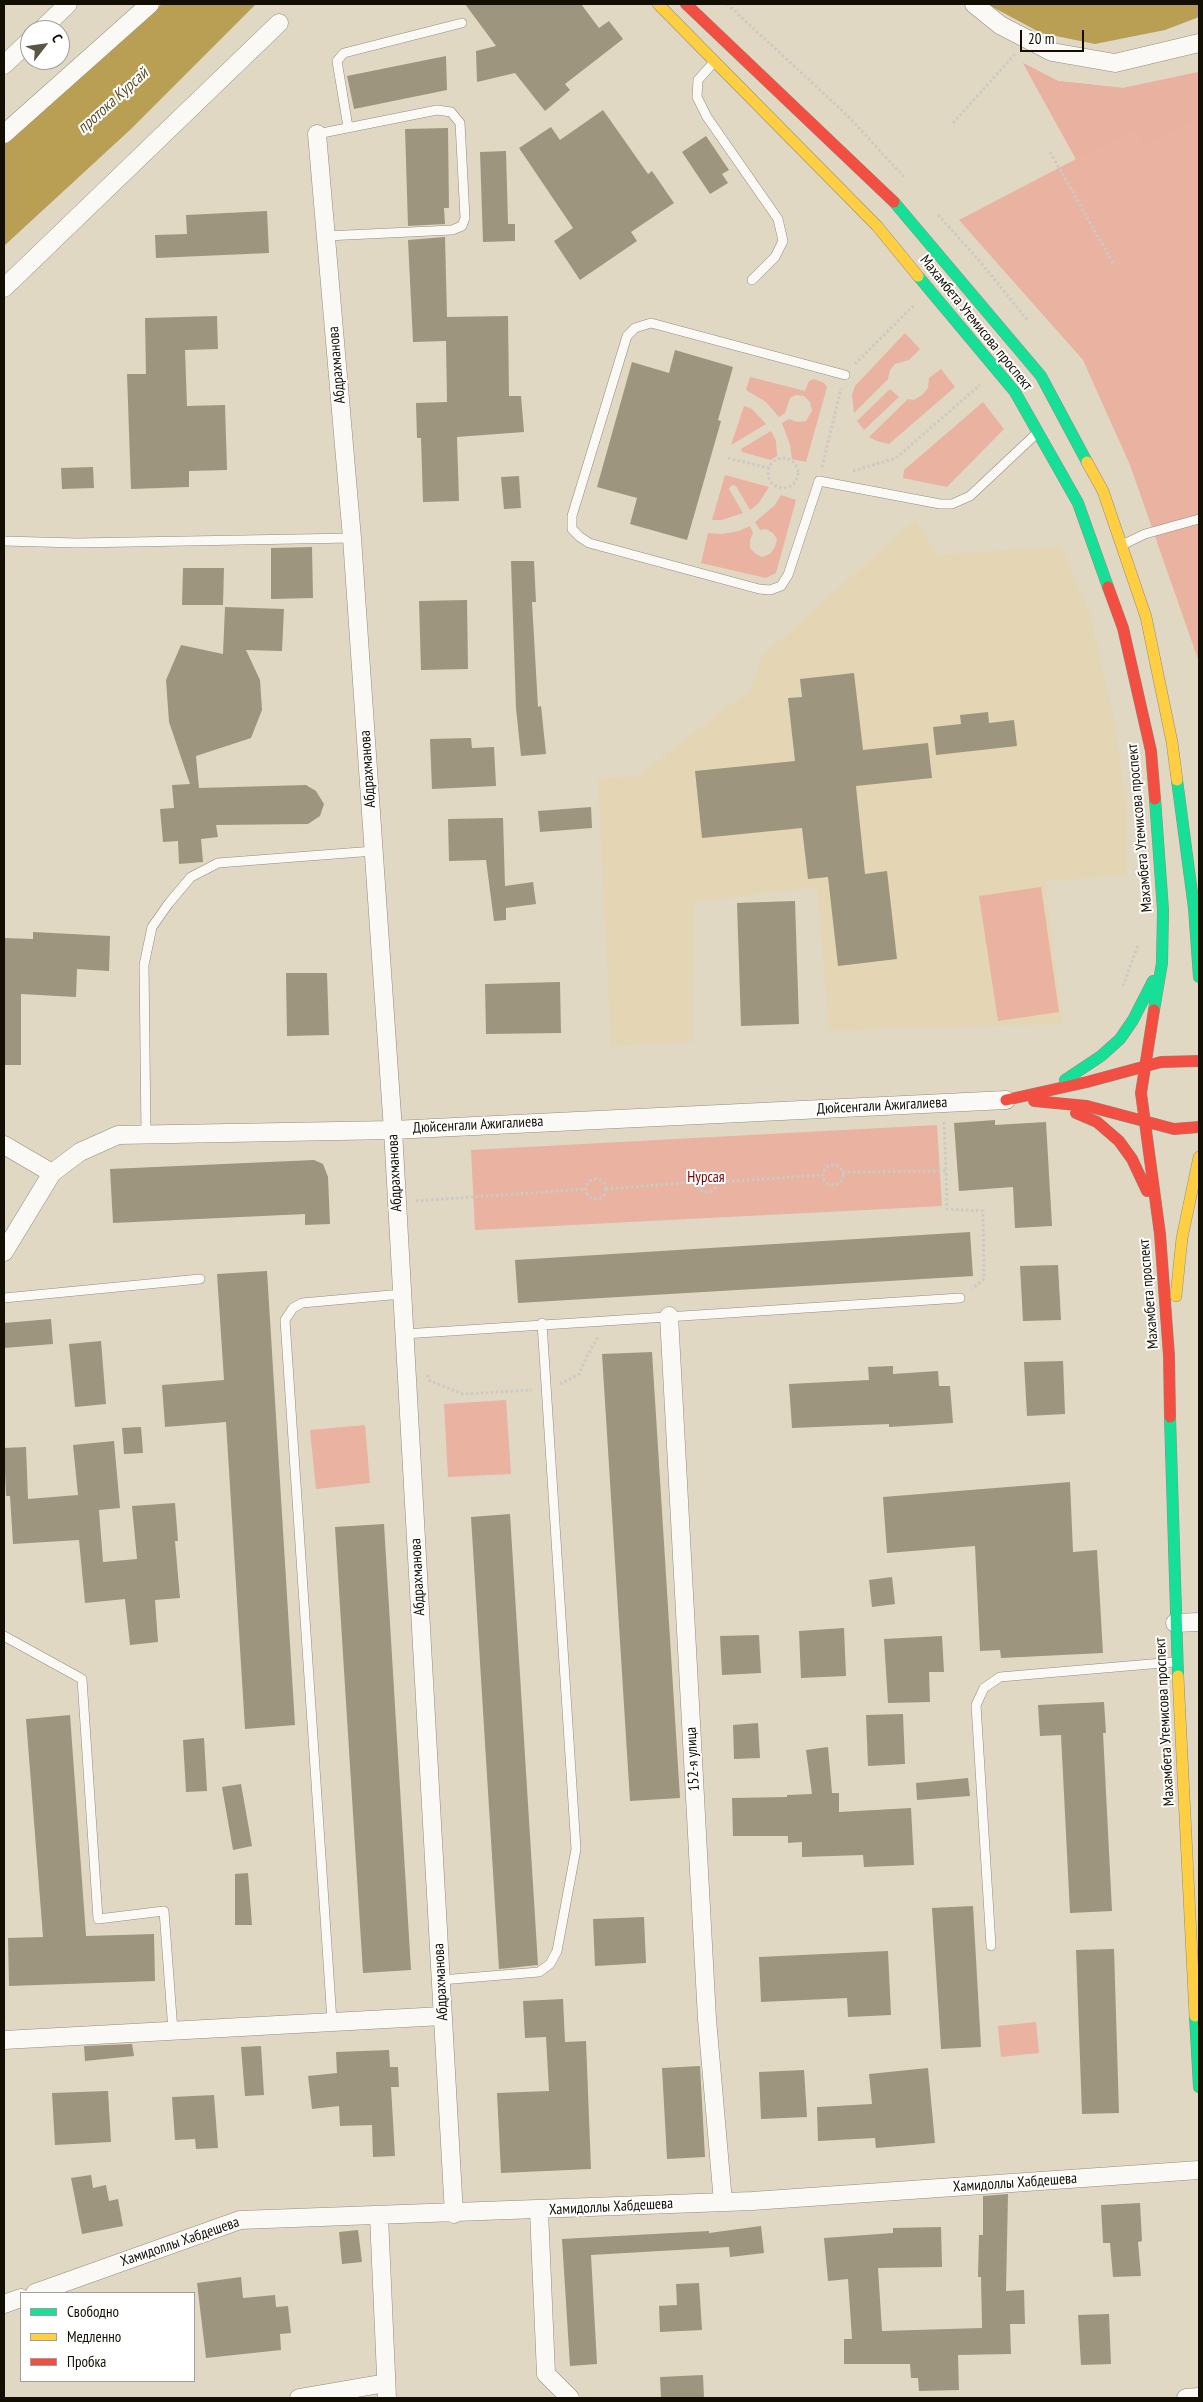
<!DOCTYPE html>
<html>
<head>
<meta charset="utf-8">
<style>
  body { margin:0 }
  #map { position:relative; width:1203px; height:2402px; overflow:hidden; background:#e0d8c3; font-family:"PT Sans Narrow",sans-serif }
  canvas { display:block }
  .frame { position:absolute; inset:0; border:5px solid #130e02; pointer-events:none }
  .legend { position:absolute; left:20px; top:2292px; width:175px; height:90px; box-sizing:border-box; background:#fff; border:1px solid #a19f9a; margin:0; padding:6px 9px; list-style:none; font-size:15px; color:#130e02 }
  .legend li { display:flex; align-items:center; gap:10px; height:25px }
  .legend b { width:25px; border:1px solid #a19f9a }
  .north { position:absolute; left:20px; top:20px; width:50px; height:50px; box-sizing:border-box; background:#fff; border:1px solid #a19f9a; border-radius:50%; rotate:60deg; font-size:14px; font-weight:700; line-height:20px; text-align:center; color:#130e02 }
  .north::after { content:''; display:block; margin:auto; width:18px; height:22px; background:#5b5546; clip-path:polygon(50% 0,100% 100%,50% 72%,0 100%) }
  .scale { position:absolute; left:1020px; top:30px; width:64px; height:22px; box-sizing:border-box; border:2px solid #130e02; border-top:0; padding-left:6px; font-size:15px; line-height:18px; white-space:nowrap; color:#130e02; -webkit-text-stroke:4px #fff; paint-order:stroke }
</style>
</head>
<body>
<div id="map">
<canvas width="1203" height="2402"></canvas>
<div class="frame"></div>
<ul class="legend">
<li><b style="height:6px;background:#16e098"></b>Свободно</li>
<li><b style="height:6px;background:#ffcf43"></b>Медленно</li>
<li><b style="height:6px;background:#f24e42"></b>Пробка</li>
</ul>
<div class="north">С</div>
<div class="scale">20 m</div>
</div>
<script>
const g = document.querySelector('canvas').getContext('2d');
g.lineJoin = 'round';
function fillPath(path, color) {
  g.fillStyle = color;
  g.fill(path, 'evenodd');
}
function poly(rows) {
  const path = new Path2D();
  for (const r of rows) {
    if (r.length === 3) {
      path.moveTo(r[0] + r[2], r[1]);
      path.arc(r[0], r[1], r[2], 0, 2 * Math.PI);
      continue;
    }
    path.moveTo(r[0], r[1]);
    for (let i = 2; i < r.length; i += 2) path.lineTo(r[i], r[i + 1]);
  }
  return path;
}
function trace(path, color, width, dash) {
  g.strokeStyle = color;
  g.lineWidth = width;
  g.lineCap = dash ? 'butt' : 'round';
  g.setLineDash(dash || []);
  g.stroke(path);
}
function drawText(font, color, halo, rows, align = 'center') {
  g.font = font + ' "PT Sans Narrow",sans-serif';
  g.lineWidth = 4;
  g.setLineDash([]);
  g.textBaseline = 'middle';
  g.strokeStyle = halo;
  g.fillStyle = color;
  for (const [text, x, y, turn = 0] of rows) {
    g.save();
    g.translate(x, y);
    g.rotate((+turn || 0) * Math.PI / 180);
    g.textAlign = isNaN(turn) ? turn : align;
    if (halo) g.strokeText(text, 0, 0);
    g.fillText(text, 0, 0);
    g.restore();
  }
}
const built = poly([
  [915,520,937,555,1061,546,1089,611,1114,716,1126,804,1127,876,1045,881,1063,1024,829,1031,817,887,694,902,693,1042,611,1047,598,779,638,776,751,689,762,656]
]);
const green = poly([
  [1023,63,1058,81,1123,88,1199,72,1199,662,1130,465,1083,360,959,220,1076,159],
  [905,333,920,349,909,360,895,364,890,370,888,379,854,413,852,395,855,386],
  [941,369,955,387,889,444,877,441,869,437,908,399,914,400,922,395,928,388,929,378],
  [750,377,805,391,809,381,814,379,824,383,827,387,806,462,792,459,790,445,782,423,789,419,797,422,806,421,812,411,810,402,804,396,796,395,790,398,785,413,779,417,766,402,746,390],
  [890,389,899,397,864,430,857,421],
  [983,402,1004,429,947,487,903,478,904,470],
  [744,406,752,409,766,424,731,445],
  [771,431,776,441,777,456,771,460,742,452,741,449],
  [725,475,769,487,758,504,750,510,736,486,732,485,729,489,743,513,722,520,712,520],
  [781,495,796,500,776,573,766,578,701,563,708,533,723,534,739,531,750,526,753,533,750,540,750,548,756,554,762,557,770,554,775,547,777,539,773,533,766,529,760,530,755,522,775,505],
  [1041,887,1059,1012,998,1021,979,896],
  [937,1125,942,1206,475,1230,471,1150],
  [506,1400,511,1474,448,1477,444,1404],
  [365,1425,370,1483,316,1489,310,1430],
  [1036,2022,1039,2053,1001,2057,998,2026]
]);
const forest = poly([
  [1023,63,1058,81,1123,88,1199,72,1199,117,1144,145,1134,129,1076,159]
]);
const water = poly([
  [162,4,256,4,131,129,4,246,4,143],
  [987,4,1199,4,1199,17,1165,30,1095,44,1041,33]
]);
const building = poly([
  [465,4,581,4,599,28,609,21,623,39,565,84,570,90,545,111,515,73,477,82,476,51,496,46],
  [446,56,447,90,354,109,347,76],
  [603,110,648,174,652,171,674,203,631,232,637,241,580,280,554,241,573,228,519,148,551,127,560,140],
  [448,128,449,208,444,208,445,224,408,226,405,129],
  [706,136,729,170,722,174,728,183,710,194,682,152],
  [506,151,508,224,515,224,515,241,483,242,480,152],
  [267,211,269,253,156,258,155,235,187,234,186,215],
  [445,237,447,317,508,316,509,396,521,396,524,432,457,437,459,501,423,502,421,438,417,438,416,403,447,402,446,341,413,342,408,240],
  [217,316,218,349,185,350,187,406,225,405,227,470,189,471,189,487,131,489,127,374,146,374,145,318],
  [675,350,733,367,718,420,721,421,687,540,630,524,637,498,597,487,632,362,669,373],
  [93,467,94,488,62,489,61,468],
  [519,476,521,508,504,509,501,477],
  [312,547,313,598,271,599,271,548],
  [511,561,534,561,536,602,532,602,538,707,541,706,546,754,521,756,516,708],
  [183,568,224,568,223,605,182,605],
  [467,600,468,669,421,670,419,601],
  [225,607,284,609,282,651,246,650,260,680,262,710,251,738,196,756,199,788,306,785,316,791,324,804,320,816,308,824,216,825,218,837,201,839,203,862,179,864,178,841,163,842,160,809,174,808,172,785,190,784,169,722,166,680,181,645,223,654],
  [854,673,863,750,928,743,932,778,856,786,865,874,887,871,897,959,838,966,828,877,808,879,802,828,702,838,695,771,795,761,788,698,802,697,800,679],
  [988,712,989,723,1014,720,1017,746,936,755,933,727,961,724,960,715],
  [471,738,472,748,494,747,496,786,432,789,430,739],
  [591,807,592,828,540,832,538,811],
  [503,818,505,886,533,882,536,904,506,908,506,920,494,921,486,860,449,861,448,819],
  [795,901,799,1024,741,1026,737,903],
  [33,932,110,936,109,971,77,969,76,997,21,994,21,1065,4,1065,4,938,33,939],
  [286,973,327,973,329,1035,287,1036],
  [560,982,561,1033,486,1034,485,984],
  [995,1120,995,1125,1046,1122,1052,1226,1015,1228,1013,1187,959,1191,954,1123],
  [314,1160,323,1164,328,1177,330,1224,305,1225,305,1214,113,1223,110,1169],
  [970,1232,973,1276,518,1303,515,1260],
  [1058,1265,1061,1320,1023,1321,1020,1266],
  [267,1271,295,1725,245,1729,226,1422,165,1427,162,1385,224,1380,217,1274],
  [51,1319,53,1344,4,1348,4,1323],
  [101,1341,106,1404,75,1407,69,1344],
  [652,1352,680,1798,630,1801,602,1354],
  [1063,1361,1065,1414,1027,1416,1024,1362],
  [893,1366,893,1374,938,1371,939,1386,950,1386,953,1423,889,1427,889,1424,792,1428,789,1384,869,1380,868,1367],
  [141,1427,143,1453,124,1454,122,1428],
  [114,1441,120,1508,99,1510,103,1562,137,1559,132,1506,175,1503,178,1541,175,1541,180,1598,155,1600,158,1642,130,1645,125,1599,85,1603,79,1540,13,1544,10,1496,6,1496,4,1448,26,1447,28,1499,78,1495,73,1445],
  [1070,1482,1073,1552,1097,1550,1103,1653,1001,1658,1000,1650,980,1651,975,1546,887,1553,883,1497],
  [510,1514,538,1965,499,1969,471,1517],
  [384,1524,411,1970,363,1973,335,1527],
  [892,1577,895,1604,872,1607,869,1580],
  [844,1628,846,1676,801,1678,799,1631],
  [759,1635,761,1673,722,1675,720,1636],
  [942,1636,944,1672,929,1672,930,1702,888,1703,884,1639],
  [1104,1702,1106,1733,1103,1733,1112,1911,1070,1913,1061,1735,1040,1736,1038,1705],
  [903,1714,905,1764,868,1766,866,1715],
  [70,1715,86,1936,154,1934,155,1981,9,1986,8,1938,43,1937,26,1719],
  [758,1723,760,1758,734,1759,733,1725],
  [204,1738,207,1791,186,1792,183,1740],
  [828,1747,832,1793,839,1793,839,1812,911,1808,914,1865,864,1867,863,1855,802,1857,802,1842,788,1843,788,1836,733,1836,732,1798,787,1797,787,1795,812,1794,806,1750],
  [968,1778,970,1796,917,1800,916,1783],
  [241,1784,252,1846,233,1850,222,1787],
  [248,1873,252,1925,235,1925,235,1874],
  [973,1906,981,2047,941,2049,932,1908],
  [644,1917,646,1963,595,1966,593,1919],
  [1114,1949,1119,2113,1082,2114,1076,1950],
  [888,1951,891,2015,848,2017,847,1998,761,2002,759,1957],
  [563,1999,565,2042,586,2041,591,2169,501,2173,497,2093,549,2091,546,2037,525,2038,523,2001],
  [132,2044,134,2056,85,2061,84,2046],
  [261,2046,264,2095,245,2096,241,2047],
  [389,2050,390,2067,398,2067,399,2087,391,2087,395,2156,373,2157,372,2125,340,2126,339,2106,312,2109,308,2076,337,2073,336,2052],
  [700,2066,705,2157,667,2159,662,2068],
  [928,2068,935,2143,876,2148,875,2138,818,2141,817,2107,872,2104,869,2074],
  [804,2070,807,2117,761,2119,759,2072],
  [108,2091,111,2142,55,2145,52,2093],
  [214,2095,218,2148,196,2149,195,2139,175,2140,172,2097],
  [91,2175,93,2188,106,2185,109,2201,118,2199,123,2226,82,2234,71,2178],
  [1008,2194,1006,2291,1024,2290,1025,2324,1010,2324,1011,2354,958,2355,959,2390,919,2391,918,2378,911,2378,910,2364,844,2364,844,2339,852,2339,848,2279,828,2281,824,2238,893,2233,893,2228,941,2227,942,2267,878,2268,882,2331,982,2328,981,2277,978,2277,979,2235,983,2235,983,2196],
  [1140,2203,1142,2241,1138,2242,1141,2276,1113,2277,1110,2243,1103,2243,1101,2205],
  [761,2226,764,2253,730,2257,729,2247,591,2255,597,2364,570,2366,562,2239,709,2231,709,2233],
  [358,2230,362,2262,342,2264,339,2232],
  [241,2277,243,2298,275,2295,276,2307,288,2306,291,2333,280,2334,281,2350,206,2358,197,2283],
  [699,2283,702,2330,660,2332,659,2306,677,2305,676,2284],
  [1109,2314,1111,2364,1081,2365,1078,2315],
  [703,2375,704,2398,661,2398,660,2377]
]);
const path = poly([
  [727,4,848,116,905,178],
  [953,123,1015,54],
  [1050,152,1114,265],
  [938,215,978,259,1029,322],
  [855,364,914,305],
  [728,458,769,468],
  [783,473,15],
  [822,467,841,388],
  [853,471,896,458,980,385],
  [1123,986,1138,945],
  [944,1122,946,1171],
  [833,1175,10],
  [707,1182,10],
  [843,1172,946,1171,947,1209,983,1211,984,1279,972,1289],
  [596,1189,10],
  [717,1182,822,1175],
  [606,1189,697,1182],
  [416,1201,585,1189],
  [427,1375,430,1381,463,1394,532,1390],
  [560,1384,579,1374,587,1356,598,1337]
]);
const lane = poly([
  [714,62,698,80,697,97,707,117,778,219,783,241,775,257,752,280],
  [348,127,337,61,344,53,462,23],
  [317,134,437,110,451,112,460,123,465,218,462,226,452,230,326,236],
  [845,375,651,323,635,328,627,336,572,516,572,529,580,537,589,543,759,589,770,590,781,586,788,575,819,481,940,504,952,504,970,496,1036,434],
  [4,541,77,543,352,538],
  [1122,545,1145,534,1199,519],
  [146,1134,144,965,152,927,169,903,191,877,218,863,374,851],
  [4,1298,200,1279],
  [404,1334,960,1298],
  [4,1636,82,1679,98,1919,164,1911,173,2031],
  [991,1946,976,1705,984,1688,1000,1677,1174,1662],
  [441,1980,539,1972,550,1964,557,1951,576,1849,542,1323],
  [332,2021,285,1320,293,1308,302,1303,402,1294]
]);
const street = poly([
  [974,4,1000,25,1052,52,1115,63,1199,43],
  [41,30,68,4],
  [4,65,30,40],
  [4,134,150,4],
  [317,134,352,538,393,1130,454,2214],
  [4,288,279,23],
  [4,1145,52,1173],
  [4,1252,52,1173,80,1152,118,1135,393,1130,1006,1100],
  [669,1316,707,2019,723,2202],
  [1175,1623,1199,1622],
  [4,2040,442,2016],
  [539,2211,546,2374,570,2398],
  [379,2216,387,2398],
  [35,2293,240,2220,752,2201,1199,2170],
  [4,2304,21,2298],
  [299,2398,386,2383],
  [1186,2398,1199,2397]
]);
const fast = poly([
  [894,202,1041,376,1087,462],
  [918,276,1015,392,1078,503,1108,587],
  [1177,780,1194,908,1199,977],
  [1154,1010,1162,963,1163,910,1155,799],
  [1065,1080,1101,1056,1120,1039,1133,1020,1153,981],
  [1170,1417,1178,1676],
  [1195,2016,1199,2087]
]);
const slow = poly([
  [658,4,877,226,918,276],
  [1087,462,1103,491,1146,617,1172,742,1177,780],
  [1176,1296,1182,1238,1199,1157],
  [1178,1676,1195,2016]
]);
const jam = poly([
  [686,4,894,202],
  [1108,587,1123,628,1151,751,1155,799],
  [1154,1010,1141,1093,1160,1234,1169,1356,1170,1417],
  [1006,1100,1087,1082,1161,1062,1199,1061],
  [1034,1101,1087,1106,1174,1129,1199,1127],
  [1076,1113,1097,1122,1119,1141,1132,1159,1147,1191]
]);
const streetNames = [
  ["Махамбета Утемисова проспект",976,323,51],
  ["Абдрахманова",337,365,-95],
  ["Абдрахманова",368,769,-94],
  ["Махамбета Утемисова проспект",1140,828,-95],
  ["Дюйсенгали Ажигалиева",882,1106,-3],
  ["Дюйсенгали Ажигалиева",478,1125,-3],
  ["Абдрахманова",395,1173,-93],
  ["Махамбета проспект",1149,1294,-95],
  ["Абдрахманова",418,1577,-93],
  ["Махамбета Утемисова проспект",1165,1722,-93],
  ["152-я улица",693,1759,-93],
  ["Абдрахманова",441,1982,-93],
  ["Хамидоллы Хабдешева",1015,2183,-4],
  ["Хамидоллы Хабдешева",611,2207,-3],
  ["Хамидоллы Хабдешева",180,2242,-19]
];
const parkNames = [
  ["Нурсая",706,1178]
];
const waterNames = [
  ["протока Курсай",113,101,-42]
];
fillPath(built, '#e4d6b4');
fillPath(green, '#e9b2a1');
fillPath(forest, '#e9b19f');
fillPath(water, '#b99f53');
fillPath(building, '#9d957e');
trace(lane, '#928c7c', 10);
trace(street, '#928c7c', 19);
trace(fast, '#928c7c', 12);
trace(slow, '#928c7c', 12);
trace(jam, '#928c7c', 12);
trace(path, '#cccac4', 3, [2.5, 2.5]);
trace(lane, '#faf9f6', 9);
trace(street, '#faf9f6', 18);
trace(fast, '#16e098', 11);
trace(slow, '#ffcf43', 11);
trace(jam, '#f24e42', 11);
drawText('15px', '#130e02', '#fff', streetNames);
drawText('15px', '#7a0200', '#fff', parkNames);
drawText('italic 16px', '#5c4d26', '#fff', waterNames);
</script>
</body>
</html>
